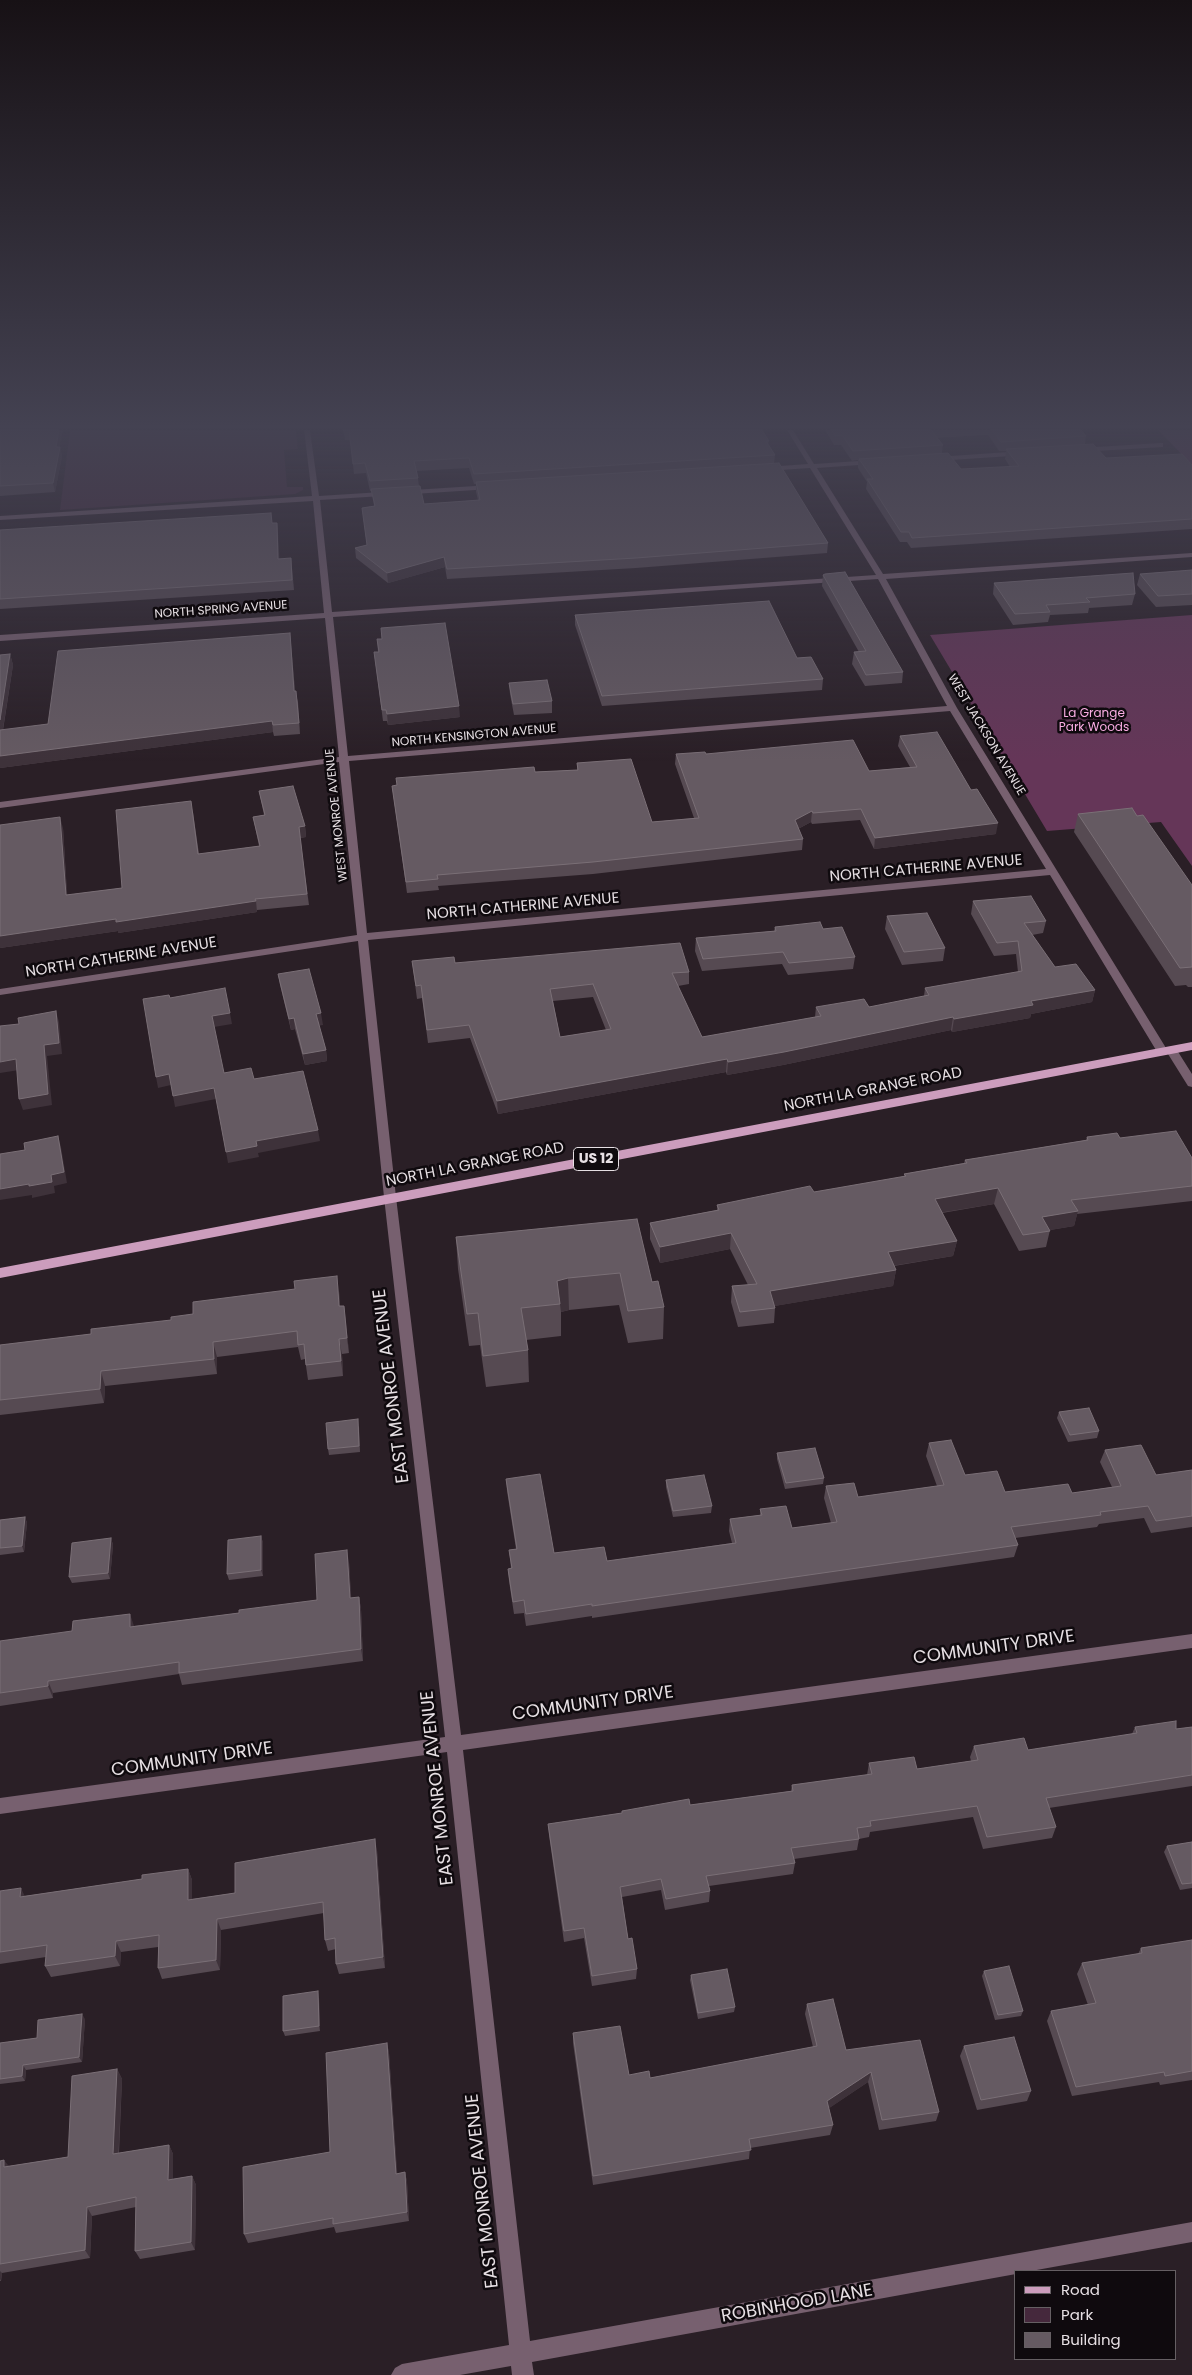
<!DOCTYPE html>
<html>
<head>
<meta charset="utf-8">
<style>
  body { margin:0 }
  #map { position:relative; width:1192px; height:2375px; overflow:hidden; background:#2a1f26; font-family:Poppins,sans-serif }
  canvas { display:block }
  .legend { position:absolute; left:1014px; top:2270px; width:162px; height:90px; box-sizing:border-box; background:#0f0a0e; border:1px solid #655f63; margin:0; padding:6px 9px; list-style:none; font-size:15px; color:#e6dfe3 }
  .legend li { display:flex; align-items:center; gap:10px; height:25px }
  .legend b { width:25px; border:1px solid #655f63 }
</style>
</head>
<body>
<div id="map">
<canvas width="1192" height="2375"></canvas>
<ul class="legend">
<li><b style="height:6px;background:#cc9dbd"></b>Road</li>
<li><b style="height:14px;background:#45283c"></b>Park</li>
<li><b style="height:14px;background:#655a62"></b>Building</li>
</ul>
</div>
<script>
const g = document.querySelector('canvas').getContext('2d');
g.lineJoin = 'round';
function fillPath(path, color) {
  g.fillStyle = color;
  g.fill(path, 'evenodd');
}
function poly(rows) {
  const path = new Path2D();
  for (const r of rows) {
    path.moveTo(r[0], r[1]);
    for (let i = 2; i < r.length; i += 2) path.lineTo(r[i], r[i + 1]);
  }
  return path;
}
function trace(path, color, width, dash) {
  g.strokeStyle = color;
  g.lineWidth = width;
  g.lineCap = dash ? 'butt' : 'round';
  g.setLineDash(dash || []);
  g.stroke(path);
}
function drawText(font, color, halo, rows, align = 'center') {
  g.font = font + ' Poppins,sans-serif';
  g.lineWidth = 5;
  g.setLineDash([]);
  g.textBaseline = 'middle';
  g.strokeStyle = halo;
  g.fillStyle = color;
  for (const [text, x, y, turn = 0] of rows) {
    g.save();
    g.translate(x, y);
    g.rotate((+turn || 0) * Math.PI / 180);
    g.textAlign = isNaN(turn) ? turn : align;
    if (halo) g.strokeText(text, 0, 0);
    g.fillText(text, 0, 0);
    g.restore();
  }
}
const green = poly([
  [70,430,296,430,298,449,284,450,287,487,303,487,303,490,295,494,60,510]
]);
const forest = poly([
  [1158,430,1192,430,1192,465],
  [1192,615,1192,866,1161,822,1047,831,930,635]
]);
const minor = poly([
  [304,430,310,430,319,496,491,485,495,487,491,489,320,500,332,612,876,575,810,468,766,471,762,469,766,467,808,464,787,430,793,430,814,464,873,460,877,462,873,464,817,468,883,574,1192,553,1192,557,886,579,957,708,1166,1048,1175,1047,1192,1074,1192,1087,1188,1086,1168,1054,1159,1055,1050,875,368,940,396,1197,461,1735,1192,1634,1192,1648,463,1750,530,2341,1192,2222,1192,2242,1031,2271,1016,2271,1016,2274,532,2362,534,2375,512,2375,511,2366,460,2375,391,2375,395,2368,402,2364,509,2345,447,1752,0,1814,0,1798,445,1737,384,1197,358,941,0,995,0,989,357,935,339,762,0,808,0,802,339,757,325,618,0,641,0,635,324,613,313,501,0,520,0,516,312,496,304,430],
  [878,579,947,706,348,756,333,617,878,579],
  [950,711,1046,869,367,933,349,761,950,711],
  [1160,443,1163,443,1163,447,1080,452,1076,450,1080,448,1160,443],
  [1023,451,1027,453,1026,455,936,461,932,459,936,457,1023,451]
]);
const primary = poly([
  [1192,1042,1192,1050,0,1278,0,1268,1192,1042]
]);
const wall = poly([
  [0,430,60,447,62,456,55,492,0,496],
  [343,430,762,430,769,441,768,445,775,455,774,464,828,543,827,553,636,568,447,579,445,567,388,583,356,558,355,548,367,545,362,508,374,506,372,491,370,491,366,473,354,474,350,440,345,440],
  [469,468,474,484,476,484,476,492,478,500,424,504,419,486,417,471],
  [825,430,1081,430,1086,436,1085,444,1106,458,1192,465,1192,529,911,548,907,542,900,542,866,489,867,482,858,468,858,460,852,461,841,445,834,445],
  [988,435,999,451,1006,451,1005,459,1010,467,961,469,942,453,943,445,937,438],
  [277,523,279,559,292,568,294,590,0,609,0,530],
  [1192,570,1192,605,1156,607,1137,585,1140,574],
  [823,575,903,672,902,683,865,686,852,664,854,652,859,652,822,586],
  [994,583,1135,594,1132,605,1089,608,1088,613,1050,615,1048,622,1013,625,993,594],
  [575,615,797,658,823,679,822,690,602,706,575,625],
  [381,628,460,717,388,725,387,721,383,721,374,652,378,652,377,639,382,639],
  [290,633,295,691,298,702,300,734,274,736,273,732,0,768,0,655,10,654,13,665,3,730,48,724],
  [509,683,552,701,552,713,514,715,510,694],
  [900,736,996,834,874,849,860,820,812,824,811,822,798,829,803,839,802,850,593,874,438,886,439,890,407,893,392,786,535,772,577,770,577,763,652,822,694,818,675,764,676,754,706,754,869,771,910,767,898,746],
  [259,791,305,826,306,837,300,838,309,905,257,910,257,912,118,933,118,931,0,948,0,825,63,828,67,895,122,888,193,812,199,854,259,846,253,817,264,815],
  [1078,814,1137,816,1192,885,1192,987,1188,987,1186,985,1175,986,1074,832],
  [973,901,1046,921,1043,933,1032,935,1055,967,1095,990,1092,1002,1031,1014,1030,1018,952,1032,951,1030,783,1065,727,1075,726,1072,498,1114,470,1038,428,1043,422,998,417,999,412,961,689,972,689,984,678,986,702,1037,815,1017,816,1007,869,1007,924,996,925,988,1018,972,1016,954,994,956,971,914],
  [593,997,606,1030,560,1037,553,1001],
  [887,916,945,948,943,961,902,965,885,929],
  [775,927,823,929,855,957,853,969,788,975,782,964,702,971,695,951,696,938,774,931],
  [278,974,323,1025,319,1025,326,1050,327,1061,305,1065,295,1029,291,1030,280,985],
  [1087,1137,1120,1138,1192,1158,1192,1201,1077,1214,1074,1226,1050,1230,1046,1247,1019,1251,994,1204,942,1213,957,1241,953,1256,894,1266,896,1270,893,1286,774,1306,775,1308,774,1323,738,1327,731,1302,732,1286,748,1285,730,1249,660,1263,650,1239,650,1223,717,1210,717,1205,814,1192,904,1177,904,1174,964,1163,965,1160,1086,1140],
  [637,1219,652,1282,664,1307,663,1339,628,1343,619,1305,569,1310,561,1312,561,1336,526,1340,528,1350,529,1382,486,1387,480,1345,469,1346,458,1269,456,1237],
  [339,1291,340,1306,344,1306,349,1353,342,1354,343,1376,308,1380,305,1359,301,1360,298,1347,217,1357,217,1374,105,1386,104,1403,0,1415,0,1345,91,1334,171,1320,193,1314],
  [1059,1412,1099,1431,1097,1438,1068,1442,1057,1418],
  [359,1426,360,1452,329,1455,328,1449],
  [929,1443,965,1475,1005,1492,1072,1493,1112,1487,1100,1462,1105,1450,1156,1475,1192,1470,1192,1527,1151,1533,1144,1518,1099,1524,1097,1527,1015,1538,1018,1545,1014,1557,592,1618,592,1616,526,1626,524,1613,514,1614,509,1581,508,1569,511,1568,509,1550,516,1549,507,1491,506,1479,554,1553,607,1561,732,1543,729,1531,730,1519,760,1515,760,1509,792,1528,831,1523,824,1498,826,1486,858,1497,937,1486,926,1456],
  [777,1453,824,1478,823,1484,785,1489,777,1459],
  [666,1480,712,1506,711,1513,673,1517,666,1487],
  [25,1517,27,1523,24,1552,0,1555,0,1520],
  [261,1536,263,1543,263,1576,229,1580,227,1574],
  [111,1538,113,1545,110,1579,72,1583,69,1577],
  [349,1562,351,1598,359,1597,361,1609,363,1661,182,1685,179,1674,53,1693,53,1698,0,1706,0,1641,134,1626,239,1613,317,1600],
  [1135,1727,1176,1729,1192,1727,1192,1786,1049,1808,1056,1827,1052,1838,983,1849,973,1817,870,1832,869,1837,859,1839,857,1850,794,1859,795,1863,793,1874,709,1886,710,1891,709,1902,665,1910,661,1890,622,1897,628,1939,637,1969,636,1979,592,1986,584,1938,564,1942,549,1835,548,1824,622,1813,622,1811,690,1805,791,1791,792,1785,867,1775,869,1763,917,1769,971,1761,970,1757,974,1746,1028,1750,1132,1734],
  [1192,1842,1192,1888,1180,1890,1164,1852,1167,1846],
  [377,1850,385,1968,339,1974,336,1964,336,1949,328,1951,325,1940,324,1913,221,1930,220,1970,162,1979,158,1968,158,1947,121,1952,120,1966,51,1977,45,1966,46,1957,0,1964,0,1891,25,1896,142,1879,188,1869,192,1880,192,1899,235,1893],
  [1192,1940,1192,2080,1160,2085,1159,2082,1072,2096,1047,2021,1051,2011,1088,2005,1077,1974,1082,1963,1138,1954,1141,1948],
  [984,1971,1023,2011,1021,2016,995,2020,982,1976],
  [691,1975,735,2007,734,2012,698,2019,690,1980],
  [319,1997,320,2031,285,2036,283,2031],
  [807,2004,846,2050,939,2112,936,2121,879,2130,868,2082,829,2108,833,2125,830,2135,750,2148,749,2159,593,2185,573,2043,573,2033,629,2075,650,2078,813,2047,805,2014],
  [85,2019,82,2062,26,2070,25,2081,0,2084,0,2043,37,2038],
  [387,2043,389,2053,397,2174,405,2172,407,2182,409,2221,336,2233,334,2227,248,2243,244,2234,330,2152],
  [964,2046,1031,2091,1027,2101,977,2110,960,2056],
  [117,2069,122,2079,119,2153,169,2145,173,2154,173,2179,192,2176,196,2185,195,2250,140,2259,135,2251,136,2207,92,2216,90,2258,2,2273,1,2281,0,2281,0,2161,9,2166,68,2157]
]);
const shadedWall = poly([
  [59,430,63,430,58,456,56,447],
  [60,447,62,456,55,492,53,483],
  [277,523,278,532,280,569,278,559],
  [444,557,445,567,388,583,387,573],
  [290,633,291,643,296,702,294,691],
  [10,654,13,665,1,741,0,736,0,720],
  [459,706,460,717,388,725,387,714],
  [272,721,273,732,0,768,0,756],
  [812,811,811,822,794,831,795,820],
  [60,817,63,828,68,907,66,895],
  [998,823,996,834,874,849,875,838],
  [305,826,306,837,300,838,309,905,299,827],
  [256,901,257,912,118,933,118,931,0,948,0,936,116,919],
  [1095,990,1092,1002,1031,1014,1030,1018,952,1032,954,1019,1031,1001],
  [56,1011,59,1022,62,1054,47,1056,52,1105,23,1110,19,1099,44,1045],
  [230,1013,232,1024,214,1027,212,1016],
  [321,1013,323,1025,317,1026,316,1014],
  [953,1017,951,1030,783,1065,727,1075,728,1062],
  [294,1018,295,1029,291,1030,289,1019],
  [326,1050,327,1061,305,1065,303,1054],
  [16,1059,19,1070,0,1073,0,1062],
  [727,1059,726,1072,498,1114,497,1101],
  [169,1074,171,1085,158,1088,156,1077],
  [214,1088,216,1099,175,1107,173,1096],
  [318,1130,320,1141,258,1153,259,1157,228,1163,226,1152,256,1141],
  [58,1136,61,1147,67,1183,54,1186,55,1193,32,1198,32,1195,0,1200,0,1189,51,1175],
  [998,1188,994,1204,932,1214,935,1199],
  [1078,1211,1074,1226,1038,1232,1042,1217],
  [731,1233,730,1249,660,1263,660,1247],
  [957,1241,953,1256,885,1267,888,1252],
  [896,1270,893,1286,769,1307,770,1291],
  [337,1276,339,1291,341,1321,339,1306],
  [568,1278,569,1310,561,1312,560,1304,557,1281],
  [344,1306,346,1321,349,1353,347,1338],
  [339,1339,342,1354,343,1376,341,1361],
  [213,1342,217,1357,217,1374,214,1359],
  [101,1371,105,1386,104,1403,100,1389],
  [25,1517,27,1523,24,1552,22,1546],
  [261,1536,263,1543,263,1576,261,1570],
  [111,1538,113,1545,110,1579,108,1573],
  [347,1550,349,1562,352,1610,350,1598],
  [359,1597,361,1609,363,1661,361,1649],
  [130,1614,134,1626,130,1627],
  [48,1681,53,1693,53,1698,48,1686],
  [375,1839,377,1850,385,1968,383,1957],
  [188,1869,192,1880,192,1911,188,1900],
  [21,1888,26,1899,20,1897],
  [217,1919,221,1930,220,1970,216,1960],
  [116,1941,121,1952,120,1966,115,1956],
  [318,1991,319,1997,320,2031,319,2026],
  [82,2014,85,2019,82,2062,79,2057],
  [387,2043,389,2053,398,2183,396,2174],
  [23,2065,26,2070,25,2081,22,2076],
  [117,2069,122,2079,118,2163,113,2154],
  [871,2072,868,2082,825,2111,827,2101],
  [169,2145,173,2154,173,2188,168,2180],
  [4,2160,11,2169,4,2167],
  [405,2172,407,2182,409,2221,407,2212],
  [192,2176,196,2185,195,2250,191,2242],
  [87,2207,92,2216,90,2258,85,2250],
  [0,2271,2,2273,1,2281,0,2279]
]);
const building = poly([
  [0,430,59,430,56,447,60,447,53,483,0,486,0,430],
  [344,430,762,430,769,441,766,441,775,455,474,474,469,458,414,461,418,478,370,481,365,463,353,464,349,430,344,431,344,430],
  [832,430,931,430,943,445,853,451,842,435,835,436,832,430],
  [992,430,1081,430,1086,436,1001,442,992,430],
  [1093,444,1106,458,1182,454,1192,465,1192,519,912,538,909,532,901,532,867,479,873,479,859,459,948,453,961,469,1019,466,1006,449,1093,444],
  [779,463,828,543,636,558,447,569,444,557,387,573,355,548,367,545,362,508,375,506,371,489,420,486,424,504,480,500,476,482,779,463],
  [271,513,272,523,277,523,278,559,291,558,292,580,0,599,0,530,271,513],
  [1192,570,1192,594,1158,596,1140,574,1192,570],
  [845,572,903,672,866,675,854,652,866,651,823,575,825,574,845,572],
  [1133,573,1135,594,1086,598,1090,602,1046,605,1050,612,1015,614,994,583,1133,573],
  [769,601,797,658,811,657,823,679,602,696,575,615,769,601],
  [445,623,459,706,387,714,386,710,382,710,374,652,379,652,377,639,382,639,381,628,445,623],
  [290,633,294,691,296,691,299,723,273,725,272,721,0,756,0,730,48,724,58,651,290,633],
  [10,654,0,720,0,655,10,654],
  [547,680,552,701,513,704,509,683,547,680],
  [937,732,971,790,977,789,998,823,875,838,861,809,813,813,812,811,795,820,803,839,593,862,437,875,438,879,406,882,392,786,397,785,396,778,534,767,535,772,578,770,577,763,631,759,652,822,699,818,676,754,705,752,706,754,853,740,869,771,917,767,900,736,937,732],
  [293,786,305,826,299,827,307,894,255,899,256,901,116,922,116,919,0,936,0,825,60,817,66,895,122,888,116,810,191,801,198,854,260,846,253,817,265,815,259,791,293,786],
  [1132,808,1137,816,1143,815,1192,885,1192,967,1180,968,1078,814,1132,808],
  [1031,896,1046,921,1024,923,1055,967,1076,964,1095,990,1031,1001,1033,1005,954,1019,953,1017,784,1052,728,1062,727,1059,497,1101,469,1025,427,1030,421,985,416,986,412,961,454,957,455,963,680,943,689,972,672,973,702,1037,821,1016,816,1007,864,999,869,1007,929,995,925,988,1022,971,1018,941,997,943,973,901,1031,896],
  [593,984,611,1029,560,1037,550,989,593,984],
  [927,913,945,948,904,952,887,916,927,913],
  [820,922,823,929,842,927,855,957,789,963,783,952,703,959,696,938,776,931,775,927,820,922],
  [309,969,321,1013,316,1014,326,1050,303,1054,294,1018,289,1019,278,974,309,969],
  [225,988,230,1013,212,1016,224,1073,251,1068,254,1079,303,1071,318,1130,256,1141,257,1146,226,1152,214,1088,173,1096,169,1074,156,1077,143,999,169,995,170,998,225,988],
  [56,1011,59,1043,44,1045,48,1094,19,1099,16,1059,0,1062,0,1026,19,1024,18,1018,56,1011],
  [1176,1131,1192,1158,1192,1186,1071,1200,1078,1211,1042,1217,1050,1231,1023,1235,998,1188,935,1199,957,1241,888,1252,896,1270,770,1291,775,1308,740,1312,732,1286,757,1284,731,1233,660,1247,650,1223,719,1210,717,1205,810,1186,814,1192,906,1176,904,1174,967,1163,965,1160,1088,1140,1087,1137,1117,1133,1120,1138,1176,1131],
  [58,1136,64,1172,51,1175,52,1182,29,1186,29,1184,0,1189,0,1154,25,1150,24,1143,58,1136],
  [637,1219,652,1282,658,1281,664,1307,628,1311,620,1273,568,1278,557,1281,560,1304,521,1308,528,1350,483,1356,478,1313,467,1314,456,1237,637,1219],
  [337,1276,339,1306,344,1306,347,1338,339,1339,341,1361,306,1365,304,1344,298,1345,297,1331,213,1342,214,1359,101,1371,100,1389,0,1400,0,1345,91,1334,91,1329,171,1320,171,1317,193,1314,193,1302,295,1289,294,1281,337,1276],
  [1089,1408,1099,1431,1070,1435,1059,1412,1089,1408],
  [358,1419,359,1446,328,1449,326,1423,358,1419],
  [951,1440,965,1475,997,1471,1005,1492,1068,1484,1072,1493,1121,1486,1105,1450,1141,1445,1156,1475,1192,1470,1192,1516,1156,1521,1148,1506,1100,1512,1101,1515,1011,1527,1018,1545,592,1606,592,1604,526,1614,524,1600,513,1602,508,1569,512,1568,509,1550,517,1549,506,1479,540,1474,554,1553,604,1547,607,1561,736,1543,730,1519,762,1515,760,1509,786,1506,792,1528,837,1522,826,1486,854,1483,858,1497,944,1485,929,1443,951,1440],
  [815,1448,824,1478,786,1483,777,1453,815,1448],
  [704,1475,712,1506,673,1511,666,1480,704,1475],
  [25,1517,22,1546,0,1548,0,1520,25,1517],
  [261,1536,261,1570,227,1574,228,1540,261,1536],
  [111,1538,108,1573,69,1577,72,1543,111,1538],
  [347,1550,350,1598,359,1597,361,1649,179,1673,179,1662,48,1681,48,1686,0,1693,0,1641,72,1631,73,1621,130,1614,130,1627,239,1613,239,1610,317,1600,315,1554,347,1550],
  [1176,1721,1176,1729,1192,1727,1192,1775,1046,1798,1056,1827,987,1837,977,1806,870,1821,871,1826,857,1828,859,1839,791,1848,795,1863,706,1876,710,1891,666,1899,661,1879,620,1887,628,1939,632,1938,637,1969,592,1976,584,1928,564,1931,548,1824,622,1813,622,1811,689,1799,690,1805,793,1791,792,1785,872,1774,869,1763,914,1757,917,1769,978,1760,974,1746,1024,1738,1028,1750,1137,1733,1135,1727,1176,1721],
  [375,1839,383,1957,336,1964,335,1938,325,1940,323,1902,217,1919,216,1960,158,1968,159,1935,116,1941,115,1956,45,1966,47,1945,0,1952,0,1891,21,1888,20,1897,142,1879,142,1875,188,1869,188,1900,235,1893,235,1863,375,1839],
  [1192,1842,1192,1883,1182,1884,1167,1846,1192,1842],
  [1192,1940,1192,2071,1165,2076,1164,2072,1076,2087,1051,2011,1096,2003,1082,1963,1142,1953,1141,1948,1192,1940],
  [1009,1966,1023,2011,998,2015,984,1971,1009,1966],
  [727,1969,735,2007,698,2013,691,1975,727,1969],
  [318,1991,319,2026,283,2031,283,1996,318,1991],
  [833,1999,846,2050,920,2040,939,2112,882,2120,871,2072,827,2101,833,2125,749,2139,751,2150,593,2176,573,2033,620,2026,629,2075,649,2071,650,2078,817,2046,807,2004,833,1999],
  [82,2014,79,2057,23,2065,22,2076,0,2079,0,2043,37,2038,38,2020,82,2014],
  [1014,2037,1031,2091,981,2100,964,2046,1014,2037],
  [387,2043,396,2174,405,2172,407,2212,333,2224,333,2218,244,2234,243,2167,330,2152,326,2053,387,2043],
  [117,2069,113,2154,169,2145,168,2180,192,2176,191,2242,135,2251,136,2197,87,2207,85,2250,0,2264,0,2161,4,2160,4,2167,68,2157,72,2076,117,2069]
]);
const farStreetnames = [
  ["NORTH SPRING AVENUE",221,610,-4],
  ["WEST JACKSON AVENUE",986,735,59],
  ["NORTH KENSINGTON AVENUE",474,736,-5],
  ["WEST MONROE AVENUE",337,815,-96]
];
const farParknames = [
  ["La Grange",1094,714],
  ["Park Woods",1094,728]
];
const shields = [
  [596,1159,45]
];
const shieldNames = [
  ["US 12",596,1159]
];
const streetNames = [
  ["NORTH CATHERINE AVENUE",926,869,-5],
  ["NORTH CATHERINE AVENUE",523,907,-5],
  ["NORTH CATHERINE AVENUE",121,958,-9],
  ["NORTH LA GRANGE ROAD",873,1090,-11],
  ["NORTH LA GRANGE ROAD",475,1165,-11]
];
const nearStreetnames = [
  ["EAST MONROE AVENUE",392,1386,-97],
  ["COMMUNITY DRIVE",994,1648,-8],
  ["COMMUNITY DRIVE",593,1704,-8],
  ["COMMUNITY DRIVE",192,1760,-8],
  ["EAST MONROE AVENUE",438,1788,-96],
  ["EAST MONROE AVENUE",483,2191,-96],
  ["ROBINHOOD LANE",797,2304,-10]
];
fillPath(green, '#45283c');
fillPath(forest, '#653658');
fillPath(minor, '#77606f');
fillPath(primary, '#cc9dbd');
fillPath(wall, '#564a52');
fillPath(shadedWall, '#3e323a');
fillPath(building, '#655a62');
trace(building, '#7a6f76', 1);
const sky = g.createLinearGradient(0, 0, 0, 762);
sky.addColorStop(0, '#171115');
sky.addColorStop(0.56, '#444252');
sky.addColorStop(1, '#44425200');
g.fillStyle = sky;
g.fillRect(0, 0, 1192, 762);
drawText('12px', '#e6dfe3', '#0f0a0e', farStreetnames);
drawText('12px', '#faade3', '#0f0a0e', farParknames);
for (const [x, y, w] of shields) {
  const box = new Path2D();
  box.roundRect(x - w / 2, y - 11.5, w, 23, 4);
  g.fillStyle = '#0f0a0e';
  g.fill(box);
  trace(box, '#e6dfe3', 1);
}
drawText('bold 14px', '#e6dfe3', null, shieldNames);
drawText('15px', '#e6dfe3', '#0f0a0e', streetNames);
drawText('18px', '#e6dfe3', '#0f0a0e', nearStreetnames);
</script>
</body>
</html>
